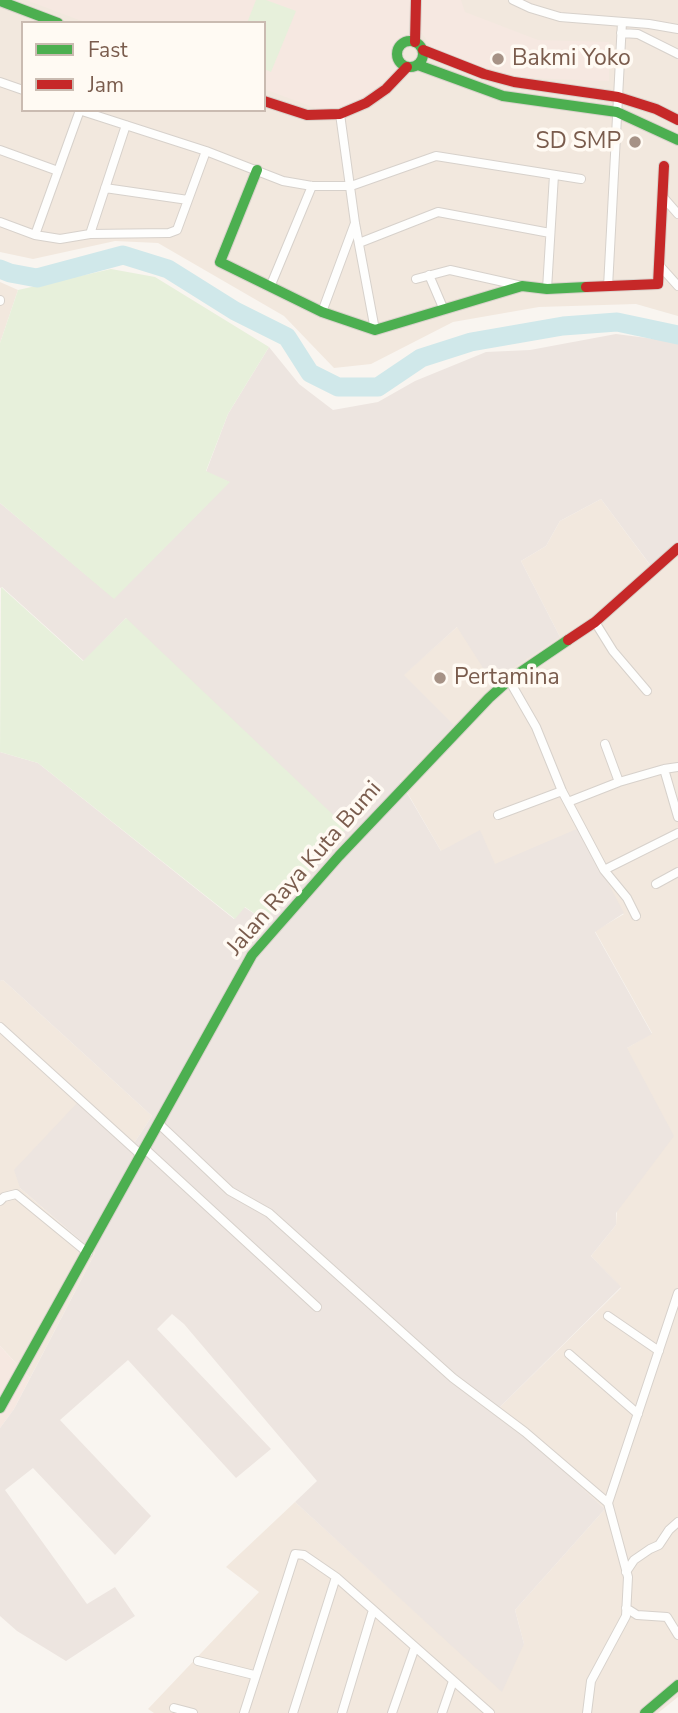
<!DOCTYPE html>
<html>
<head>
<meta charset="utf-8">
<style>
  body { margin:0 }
  #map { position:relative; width:678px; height:1713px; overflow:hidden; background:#f9f5f0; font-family:"Nunito Sans",sans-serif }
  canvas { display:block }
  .legend { position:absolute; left:21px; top:21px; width:245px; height:91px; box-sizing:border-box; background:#fffaf3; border:2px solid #cabbb1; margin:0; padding:9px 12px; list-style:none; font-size:21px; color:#7a5c4d }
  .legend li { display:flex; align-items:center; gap:14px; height:35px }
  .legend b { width:35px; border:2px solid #cabbb1 }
</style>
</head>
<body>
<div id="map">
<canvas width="678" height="1713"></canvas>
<ul class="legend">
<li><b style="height:9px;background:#4caf50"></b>Fast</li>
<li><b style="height:9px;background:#c62828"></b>Jam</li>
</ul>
</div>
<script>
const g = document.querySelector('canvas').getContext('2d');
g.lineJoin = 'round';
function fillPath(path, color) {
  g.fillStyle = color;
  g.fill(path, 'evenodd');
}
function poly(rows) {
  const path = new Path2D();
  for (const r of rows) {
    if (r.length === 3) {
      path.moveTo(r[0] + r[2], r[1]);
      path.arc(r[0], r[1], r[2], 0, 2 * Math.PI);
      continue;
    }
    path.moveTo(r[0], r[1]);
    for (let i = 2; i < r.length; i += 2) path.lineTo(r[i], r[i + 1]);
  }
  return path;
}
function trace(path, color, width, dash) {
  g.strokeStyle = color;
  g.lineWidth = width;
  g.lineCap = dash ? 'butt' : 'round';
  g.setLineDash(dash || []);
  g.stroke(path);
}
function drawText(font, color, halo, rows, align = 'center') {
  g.font = font + ' "Nunito Sans",sans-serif';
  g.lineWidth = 7;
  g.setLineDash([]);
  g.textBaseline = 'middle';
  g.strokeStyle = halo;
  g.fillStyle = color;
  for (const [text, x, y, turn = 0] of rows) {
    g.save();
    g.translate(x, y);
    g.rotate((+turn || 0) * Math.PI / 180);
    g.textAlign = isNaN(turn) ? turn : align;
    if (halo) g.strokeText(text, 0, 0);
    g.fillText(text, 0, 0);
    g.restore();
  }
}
const residential = poly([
  [0,0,678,0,678,316,636,304,539,307,453,322,371,364,334,368,284,316,158,243,115,241,33,259,0,252],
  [23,23,264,23,264,110,23,110],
  [0,282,18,290,0,343],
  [601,499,650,565,678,541,678,1697,658,1713,154,1713,148,1709,259,1592,226,1567,295,1502,428,1623,524,1644,515,1610,605,1509,495,1412,621,1288,591,1256,616,1225,627,1048,652,1033,595,931,624,914,494,864,441,851,400,780,403,675,457,627,560,637,521,561,546,546,560,521],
  [3,980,152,1116,132,1146,20,1188,95,1253,30,1378,0,1346,0,981]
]);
const commercial = poly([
  [26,0,461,0,465,12,538,40,609,42,609,81,500,77,433,49,411,18,394,81,359,106,318,109,264,89,264,23,87,23],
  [0,1346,30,1378,14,1409,0,1428]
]);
const industrial = poly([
  [616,334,678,342,678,541,651,566,601,499,560,521,546,546,521,561,560,637,492,682,457,627,404,675,454,725,400,781,441,851,480,830,495,864,579,828,624,913,595,932,652,1034,627,1048,674,1136,616,1213,616,1225,591,1256,621,1287,495,1412,535,1445,605,1509,515,1610,524,1644,502,1692,295,1502,317,1481,184,1324,172,1314,157,1329,271,1449,236,1478,128,1360,60,1420,151,1516,115,1555,33,1468,5,1490,87,1604,115,1587,135,1616,66,1661,17,1631,0,1616,0,1428,14,1409,95,1253,20,1188,14,1170,80,1100,132,1146,152,1116,3,980,0,981,0,752,38,763,234,919,244,907,264,920,126,618,84,661,2,587,0,588,0,503,114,598,229,482,206,472,228,414,269,347,299,384,333,410,378,402,415,381,486,352,530,350]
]);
const green = poly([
  [256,0,266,0,296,11,271,72,264,69,264,23,247,23],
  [111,269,155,277,269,347,228,414,206,471,230,482,114,599,0,503,0,343,18,290],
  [1,587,83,661,126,618,347,828,264,920,245,907,235,919,38,763,0,752]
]);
const river = poly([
  [0,269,10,273,37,278,123,255,168,269,235,311,287,337,310,373,338,387,378,387,421,358,471,342,563,326,617,322,678,335]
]);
const street = poly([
  [513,0,530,8,560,17,649,24,678,29],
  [621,33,638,34,678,54],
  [0,82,23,90],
  [79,110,206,151,283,181,312,186,351,186,436,156,581,179],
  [340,114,355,223,375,330],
  [0,150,58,171],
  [105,188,188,200],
  [663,197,678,214],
  [0,222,35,235,60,239,90,234,169,233,177,230,206,151],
  [90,234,126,125],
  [35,235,80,110],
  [359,243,438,212,550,233],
  [660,266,678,286],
  [429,275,444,310],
  [416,279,450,270,522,286],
  [270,287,312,186],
  [608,287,622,22],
  [547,289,554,175],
  [0,300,0,301],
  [322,312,355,223],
  [595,622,613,651,647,691],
  [509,680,536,727,562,791,604,870,627,898,636,916],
  [605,744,619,782],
  [664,769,678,817],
  [568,802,619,782,664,769,678,767],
  [498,815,562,791],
  [604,870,678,833],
  [656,884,678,872],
  [0,1027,141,1155],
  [158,1123,230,1191,269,1213,453,1378,525,1432,608,1503],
  [144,1148,317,1307],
  [0,1201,4,1197,16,1194,88,1253],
  [608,1316,659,1351],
  [569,1354,638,1414],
  [626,1572,634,1560,650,1549,659,1545,669,1530,678,1522],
  [626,1608,637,1615,667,1617,678,1635],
  [198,1661,254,1675],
  [174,1708,193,1713],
  [244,1713,295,1554,304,1555,336,1577,490,1713],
  [293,1713,336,1577],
  [342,1713,373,1610],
  [392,1713,415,1647],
  [442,1713,453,1681],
  [587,1713,591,1681,626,1616,628,1577,608,1503,678,1293]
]);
const fast = poly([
  [0,1,58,23],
  [410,54,13],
  [418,65,503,96,617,112,678,140],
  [257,170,220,262,322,312,375,330,522,286,547,289,586,287],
  [0,1408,252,955,339,856,489,698,509,680,568,640],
  [645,1713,678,1685]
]);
const jam = poly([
  [415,42,416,0],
  [423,50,484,74,514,82,618,97,656,109,678,120],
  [264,101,307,115,340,114,366,103,386,89,407,67],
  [586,287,658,284,664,166],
  [568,640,595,622,678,548]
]);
const markers = [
  [498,59,7,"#a69286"],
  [635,142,7,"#a69286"],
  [440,678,7,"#a69286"]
];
const poiNames = [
  ["Bakmi Yoko",512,59],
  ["SD SMP",621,142,"right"],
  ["Pertamina",454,678]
];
const streetNames = [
  ["Jalan Raya Kuta Bumi",305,869,-49]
];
fillPath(residential, '#f2e8de');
fillPath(commercial, '#f6e8e1');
fillPath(industrial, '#ede5e0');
fillPath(green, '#e7f0db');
trace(river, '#d0e8ea', 19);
trace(street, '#d7d1cb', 10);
trace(fast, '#d9d2cb', 12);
trace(jam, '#d9d2cb', 12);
trace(street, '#fefefd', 8);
trace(fast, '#4caf50', 10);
trace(jam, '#c62828', 10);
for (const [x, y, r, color] of markers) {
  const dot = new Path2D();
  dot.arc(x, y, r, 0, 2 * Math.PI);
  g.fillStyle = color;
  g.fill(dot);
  trace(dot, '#fffaf3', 2.5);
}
drawText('23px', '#7a5c4d', '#fffaf3', poiNames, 'left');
drawText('23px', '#7a5c4d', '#fffaf3', streetNames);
</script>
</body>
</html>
